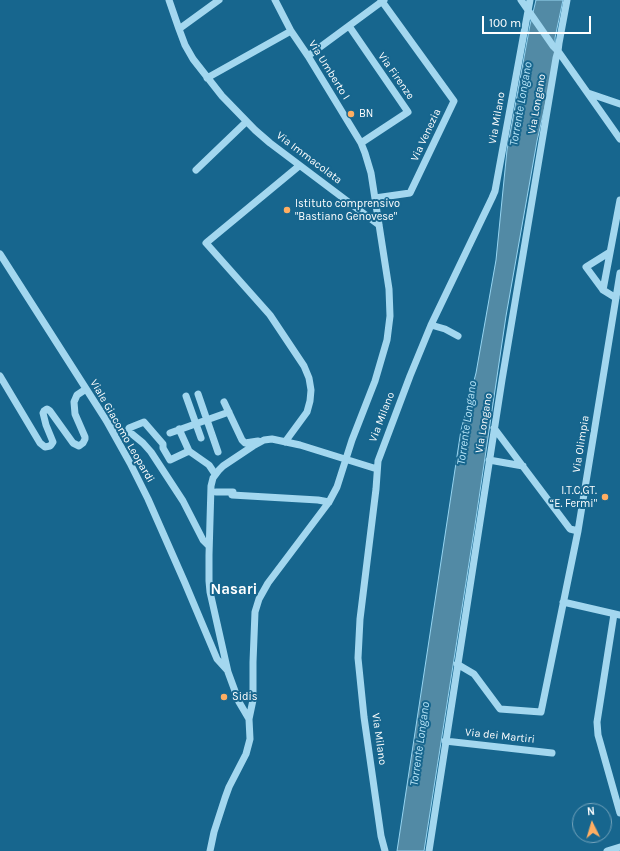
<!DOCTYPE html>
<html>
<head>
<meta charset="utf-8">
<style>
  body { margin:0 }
  #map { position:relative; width:620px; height:851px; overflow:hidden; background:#17668e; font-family:Karla,sans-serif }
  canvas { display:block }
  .north { position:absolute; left:572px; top:803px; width:40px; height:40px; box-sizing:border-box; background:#17668e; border:1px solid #74a3bb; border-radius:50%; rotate:355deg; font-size:11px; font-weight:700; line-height:16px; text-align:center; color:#fff }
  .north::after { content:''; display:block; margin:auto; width:14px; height:18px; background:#ffae62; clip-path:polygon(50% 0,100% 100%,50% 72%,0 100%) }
  .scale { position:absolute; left:482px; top:16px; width:109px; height:18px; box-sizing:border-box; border:2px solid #fff; border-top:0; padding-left:5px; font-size:12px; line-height:14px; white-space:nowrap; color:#fff; -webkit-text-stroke:3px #17668e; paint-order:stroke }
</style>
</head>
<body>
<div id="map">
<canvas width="620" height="851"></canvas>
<div class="north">N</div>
<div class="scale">100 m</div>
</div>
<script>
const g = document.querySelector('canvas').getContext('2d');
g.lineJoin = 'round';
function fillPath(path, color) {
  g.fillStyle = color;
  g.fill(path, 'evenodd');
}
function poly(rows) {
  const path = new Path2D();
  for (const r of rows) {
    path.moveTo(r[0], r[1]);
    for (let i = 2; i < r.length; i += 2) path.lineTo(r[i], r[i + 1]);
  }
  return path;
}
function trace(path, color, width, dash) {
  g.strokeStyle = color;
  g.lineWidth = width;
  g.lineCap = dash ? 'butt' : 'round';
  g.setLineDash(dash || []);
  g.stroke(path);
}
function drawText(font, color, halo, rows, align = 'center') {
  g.font = font + ' Karla,sans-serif';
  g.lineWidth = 4;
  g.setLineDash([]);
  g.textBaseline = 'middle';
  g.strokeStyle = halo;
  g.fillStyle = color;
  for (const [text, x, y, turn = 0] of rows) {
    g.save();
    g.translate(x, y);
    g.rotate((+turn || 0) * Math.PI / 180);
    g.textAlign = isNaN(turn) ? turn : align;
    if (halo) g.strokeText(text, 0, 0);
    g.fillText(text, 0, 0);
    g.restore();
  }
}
const water = poly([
  [536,0,563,0,555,38,556,58,537,141,506,316,475,525,424,851,397,851,461,430,476,373,496,260,507,150,530,25,536,0]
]);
const minor = poly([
  [169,0,179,29,185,45,193,59,222,96,255,130,270,143,379,225],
  [521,0,553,46,558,51,620,139],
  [349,26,408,112,361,143],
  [179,29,219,0],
  [308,56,384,0],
  [207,78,291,31],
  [588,93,620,104],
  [196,170,246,122],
  [375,198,410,193,454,101,381,0],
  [610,252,586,267,603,290,616,298],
  [0,254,106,420,130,463,148,499,185,583,217,659,227,670],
  [603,290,620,200],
  [431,325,445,329,458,336],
  [0,376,40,443,45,447,50,446,51,445,53,442,46,425,43,413,44,411,47,409,50,411,73,443,79,446,83,443,85,439,85,437,75,414,74,402,77,395,86,389],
  [198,394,218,452],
  [186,396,201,438],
  [224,402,242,440,245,443,258,441],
  [106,420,111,420,124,435,132,434,143,443,151,452,183,501,203,540,209,546],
  [494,428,570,529,578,531],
  [179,429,189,451,209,465,215,474],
  [170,433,229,412],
  [127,435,129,428,144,422,163,444,163,448,170,460,189,451],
  [285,442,307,412,310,401,311,390,309,378,304,366,270,315,206,243,299,166],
  [489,460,523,466],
  [216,492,233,492,232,495,318,500,329,502],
  [563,602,620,615],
  [614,614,597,722,598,735,600,742,620,813],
  [457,664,474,674,500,709,541,712,578,531,620,273],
  [249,719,253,700,253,662,255,612,259,599,268,583,329,502,337,487,352,440,375,381,387,340,390,316,389,289,371,173,365,153,361,143,308,56,291,31,275,0],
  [445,741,552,753],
  [210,851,214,832,225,798,229,787,246,754,250,739,249,719,239,702,228,672,210,592,209,581,209,555,211,486,213,478,219,470,223,466,253,446,264,440,272,439,300,445,377,469],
  [385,851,381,836,364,717,358,658,360,619,376,489,378,461,410,376,431,325,492,198,495,191,530,0],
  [429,851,502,380,556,58,558,51,559,43,567,0],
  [607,851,620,847]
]);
const markers = [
  [351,114,4,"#ffae62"],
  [287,210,4,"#ffae62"],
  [605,497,4,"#ffae62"],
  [224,697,4,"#ffae62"]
];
const streetNames = [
  ["Via Umberto I",329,70,58],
  ["Via Firenze",396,76,55],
  ["Via Longano",537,104,-80],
  ["Via Milano",497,118,-80],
  ["Via Venezia",426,135,-65],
  ["Via Immacolata",309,158,37],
  ["Via Milano",382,417,-69],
  ["Via Longano",484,423,-81],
  ["Viale Giacomo Leopardi",122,431,60],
  ["Via Olimpia",581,444,-81],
  ["Via dei Martiri",500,736,6],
  ["Via Milano",379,739,82]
];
const poiNames = [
  ["BN",359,114],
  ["Istituto comprensivo",295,204],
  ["\"Bastiano Genovese\"",295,217],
  ["I.T.C.GT.",597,491,"right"],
  ["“E. Fermi\"",597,504,"right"],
  ["Sidis",232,697]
];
const waterNames = [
  ["Torrente Longano",521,104,-80],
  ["Torrente Longano",467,423,-82],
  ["Torrente Longano",420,744,-82]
];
const districtNames = [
  ["Nasari",234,590]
];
fillPath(water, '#528aa5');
trace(water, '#96d5f2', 1);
trace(minor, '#a3d7ef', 7);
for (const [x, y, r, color] of markers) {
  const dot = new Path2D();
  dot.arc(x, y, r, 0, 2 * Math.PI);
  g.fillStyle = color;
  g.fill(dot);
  trace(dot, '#17668e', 1.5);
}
drawText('11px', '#fff', '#17668e', streetNames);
drawText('11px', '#fff', '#17668e', poiNames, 'left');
drawText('italic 12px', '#b3e2f6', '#17668e', waterNames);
drawText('bold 15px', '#fff', '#17668e', districtNames);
</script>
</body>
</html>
